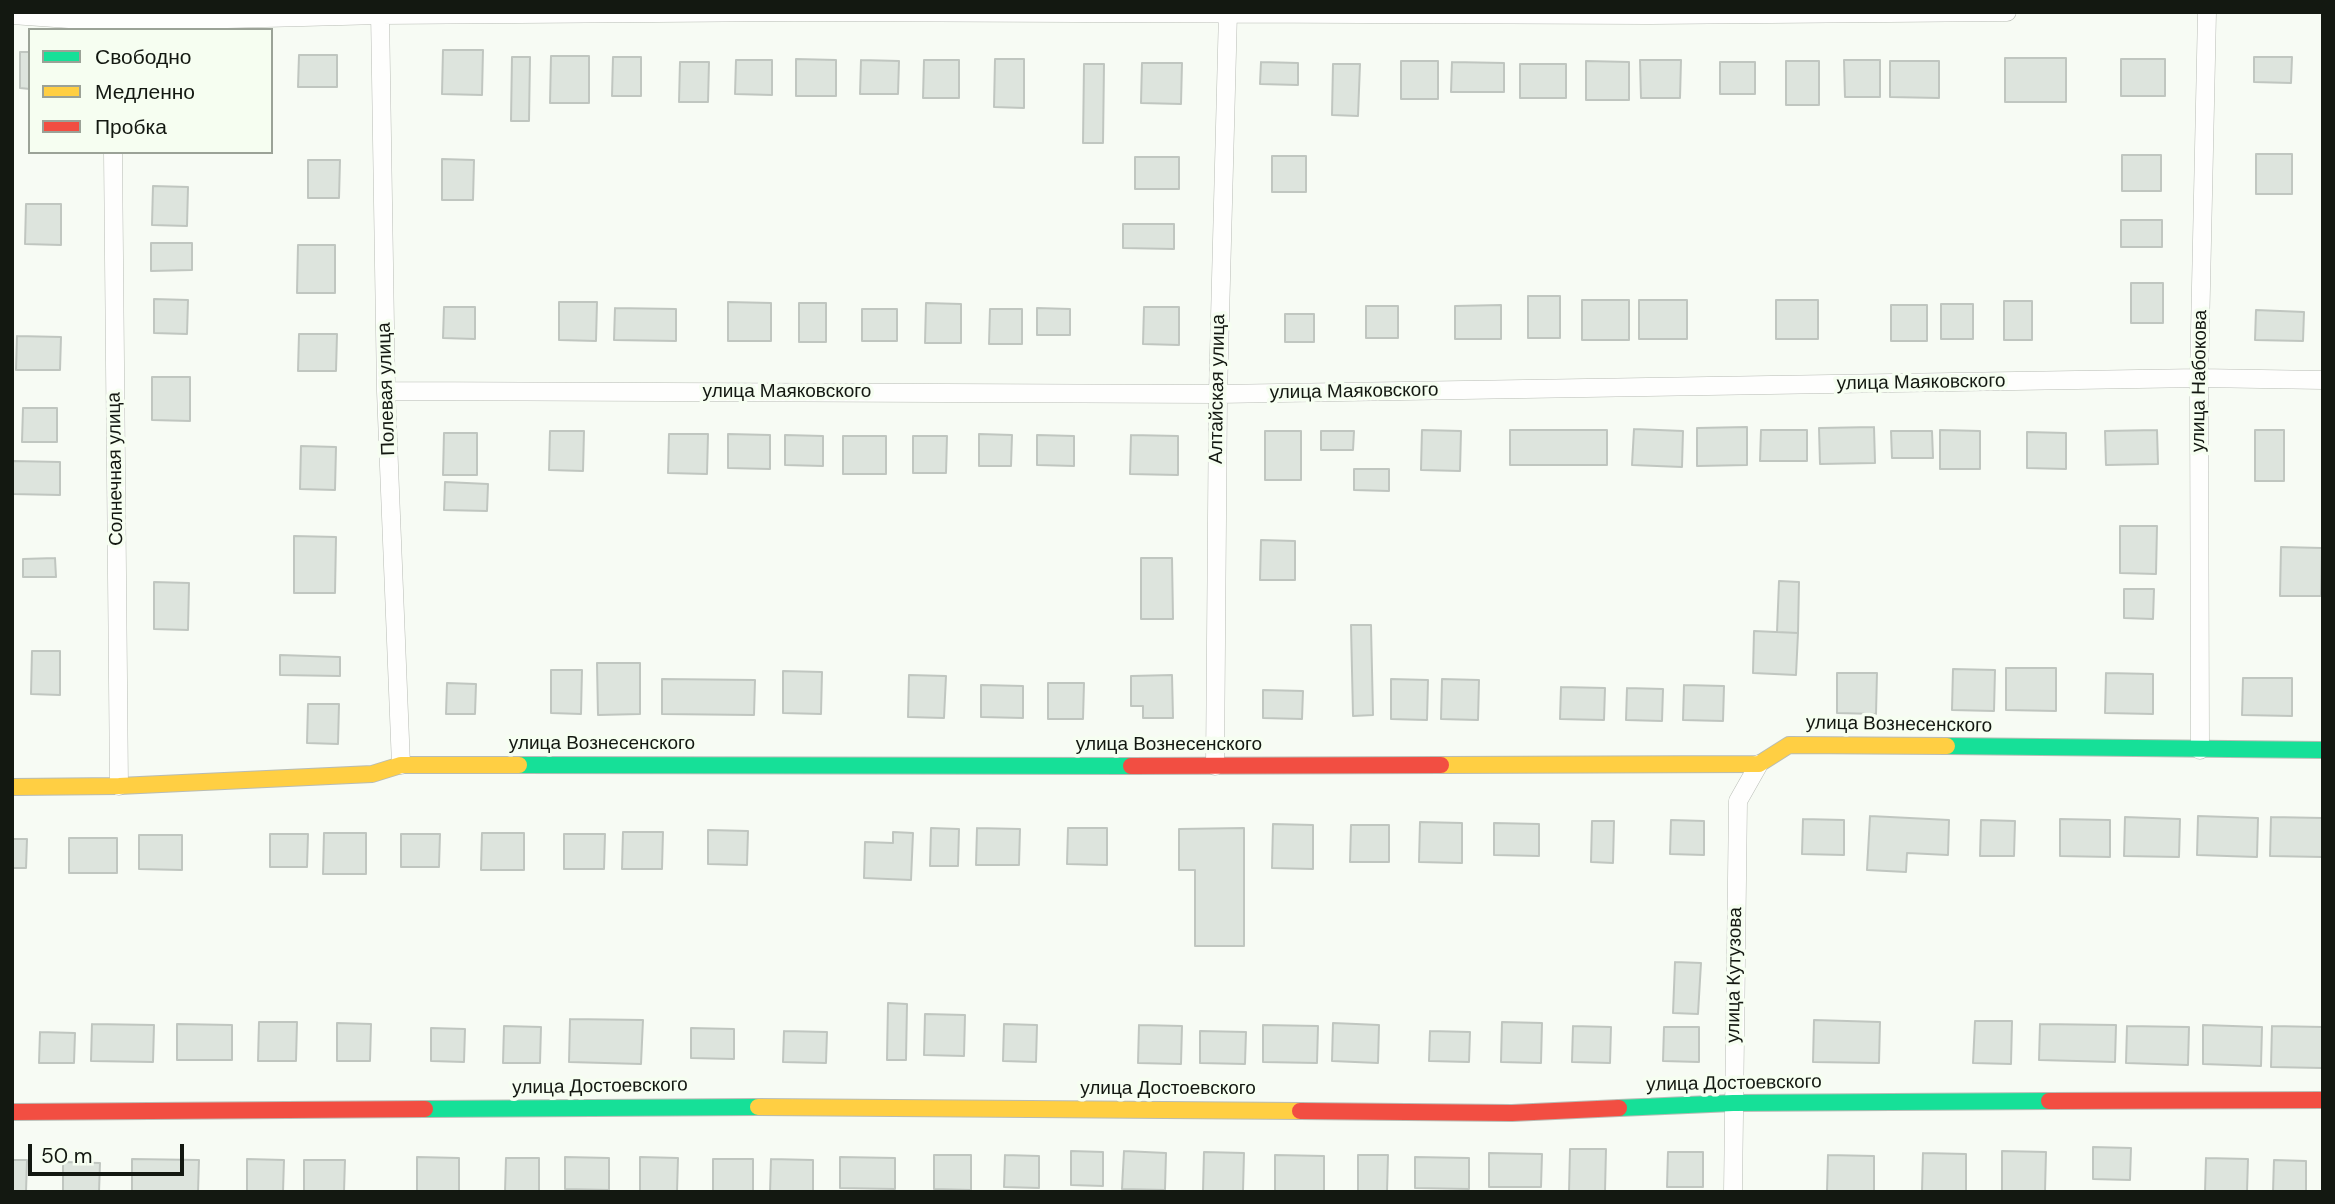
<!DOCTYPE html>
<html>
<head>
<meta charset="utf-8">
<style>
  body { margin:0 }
  #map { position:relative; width:2335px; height:1204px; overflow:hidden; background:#f7fbf4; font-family:"DM Sans",sans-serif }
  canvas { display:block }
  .frame { position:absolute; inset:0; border:14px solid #131811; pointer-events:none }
  .legend { position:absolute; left:28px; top:28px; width:245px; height:126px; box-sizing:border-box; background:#f6fef1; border:2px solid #9ba297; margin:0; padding:9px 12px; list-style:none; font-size:21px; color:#131811 }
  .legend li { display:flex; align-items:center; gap:14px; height:35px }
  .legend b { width:35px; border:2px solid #9ba297 }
  .scale { position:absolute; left:28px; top:1144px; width:156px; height:32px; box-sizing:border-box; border:4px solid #131811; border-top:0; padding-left:9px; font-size:21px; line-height:24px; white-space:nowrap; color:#131811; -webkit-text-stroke:5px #f6fef1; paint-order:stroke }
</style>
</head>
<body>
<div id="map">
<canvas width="2335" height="1204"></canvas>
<div class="frame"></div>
<ul class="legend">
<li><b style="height:9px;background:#16e098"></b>Свободно</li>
<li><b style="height:9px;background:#ffcf43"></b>Медленно</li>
<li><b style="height:9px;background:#f24e42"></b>Пробка</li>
</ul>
<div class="scale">50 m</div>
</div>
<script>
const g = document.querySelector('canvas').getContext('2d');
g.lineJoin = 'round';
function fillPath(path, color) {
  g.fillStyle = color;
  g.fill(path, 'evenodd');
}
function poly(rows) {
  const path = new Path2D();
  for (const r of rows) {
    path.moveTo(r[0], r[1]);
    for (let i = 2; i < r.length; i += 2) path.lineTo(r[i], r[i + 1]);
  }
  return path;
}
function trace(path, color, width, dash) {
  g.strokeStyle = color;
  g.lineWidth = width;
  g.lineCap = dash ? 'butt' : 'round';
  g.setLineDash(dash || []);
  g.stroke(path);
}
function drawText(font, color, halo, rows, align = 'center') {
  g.font = font + ' "DM Sans",sans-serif';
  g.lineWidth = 7;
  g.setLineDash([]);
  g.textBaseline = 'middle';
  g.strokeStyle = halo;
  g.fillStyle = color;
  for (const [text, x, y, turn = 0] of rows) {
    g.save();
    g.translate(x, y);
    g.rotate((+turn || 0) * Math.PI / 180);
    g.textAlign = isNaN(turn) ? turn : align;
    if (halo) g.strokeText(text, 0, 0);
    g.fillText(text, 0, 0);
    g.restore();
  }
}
const building = poly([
  [443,50,483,50,482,95,442,94,443,50],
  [20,52,30,52,30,89,20,88,20,52],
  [299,55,337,55,337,87,298,87,299,55],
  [551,56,589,56,589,103,550,103,551,56],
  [512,57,530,57,529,121,511,121,512,57],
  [613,57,641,57,641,96,612,96,613,57],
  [2254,57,2292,57,2291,83,2254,82,2254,57],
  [2005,58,2066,58,2066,102,2005,102,2005,58],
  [796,59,836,60,836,96,796,96,796,59],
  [995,59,1024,59,1024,108,994,107,995,59],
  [2121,59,2165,59,2165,96,2121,96,2121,59],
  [736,60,772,60,772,95,735,94,736,60],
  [861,60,899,61,898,94,860,94,861,60],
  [924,60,959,60,959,98,923,98,924,60],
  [1640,60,1681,60,1680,98,1641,98,1640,60],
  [1844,60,1880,60,1880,97,1845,97,1844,60],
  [1401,61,1438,61,1438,99,1401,99,1401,61],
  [1586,61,1629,62,1629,100,1586,100,1586,61],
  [1786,61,1819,61,1819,105,1786,105,1786,61],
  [1890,61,1939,61,1939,98,1890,97,1890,61],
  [680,62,709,62,708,102,679,102,680,62],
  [1261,62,1298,63,1298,85,1260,84,1261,62],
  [1452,62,1504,63,1504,92,1451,92,1452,62],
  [1720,62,1755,62,1755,94,1720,94,1720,62],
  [1142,63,1182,63,1181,104,1141,103,1142,63],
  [1084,64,1104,64,1103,143,1083,143,1084,64],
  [1333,64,1360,64,1358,116,1332,115,1333,64],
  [1520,64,1566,64,1566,98,1520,98,1520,64],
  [2256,154,2292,154,2292,194,2256,194,2256,154],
  [2122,155,2161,155,2161,191,2122,191,2122,155],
  [1272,156,1306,156,1306,192,1272,192,1272,156],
  [1135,157,1179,157,1179,189,1135,189,1135,157],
  [442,159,474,160,473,200,442,200,442,159],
  [308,160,340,160,339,198,308,198,308,160],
  [153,186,188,187,187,226,152,225,153,186],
  [26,204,61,204,61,245,25,244,26,204],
  [2121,220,2162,220,2162,247,2121,247,2121,220],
  [1123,224,1174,224,1174,249,1123,248,1123,224],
  [151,243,192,243,192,270,151,271,151,243],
  [298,245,335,245,335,293,297,293,298,245],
  [2131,283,2163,283,2163,323,2131,323,2131,283],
  [1528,296,1560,296,1560,338,1528,338,1528,296],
  [154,299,188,300,187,334,154,333,154,299],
  [1582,300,1629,300,1629,340,1582,340,1582,300],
  [1639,300,1687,300,1687,339,1639,339,1639,300],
  [1776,300,1818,300,1818,339,1776,339,1776,300],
  [2004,301,2032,301,2032,340,2004,340,2004,301],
  [559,302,597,302,596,341,559,340,559,302],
  [728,302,771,303,771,341,728,341,728,302],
  [799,303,826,303,826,342,799,342,799,303],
  [926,303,961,304,961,343,925,343,926,303],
  [1941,304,1973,304,1973,339,1941,339,1941,304],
  [1501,305,1501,339,1455,339,1455,306,1501,305],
  [1891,305,1927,305,1927,341,1891,341,1891,305],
  [1366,306,1398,306,1398,338,1366,338,1366,306],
  [444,307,475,307,475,339,443,338,444,307],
  [1144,307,1179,307,1179,345,1143,344,1144,307],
  [615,308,676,309,676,341,614,340,615,308],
  [1037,308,1070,309,1070,335,1037,335,1037,308],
  [862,309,897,309,897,341,862,341,862,309],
  [990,309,1022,309,1022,344,989,344,990,309],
  [2256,310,2304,312,2303,341,2255,340,2256,310],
  [1285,314,1314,314,1314,342,1285,342,1285,314],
  [299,334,337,334,336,371,298,371,299,334],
  [17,336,61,337,60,370,16,370,17,336],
  [152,377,190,377,190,421,152,420,152,377],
  [23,408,57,408,57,442,22,442,23,408],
  [1747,427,1747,465,1697,466,1697,428,1747,427],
  [1874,427,1875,463,1820,464,1819,428,1874,427],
  [1634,429,1683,431,1682,467,1632,465,1634,429],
  [1422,430,1461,431,1460,471,1421,470,1422,430],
  [1510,430,1607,430,1607,465,1510,465,1510,430],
  [1761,430,1807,430,1807,461,1760,461,1761,430],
  [1940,430,1980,431,1980,469,1940,469,1940,430],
  [2157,430,2158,464,2106,465,2105,431,2157,430],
  [2255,430,2284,430,2284,481,2255,481,2255,430],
  [550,431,584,431,583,471,549,470,550,431],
  [1265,431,1301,431,1301,480,1265,480,1265,431],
  [1321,431,1354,431,1353,450,1321,450,1321,431],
  [1891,431,1932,431,1933,458,1892,458,1891,431],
  [2027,432,2066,433,2066,469,2027,468,2027,432],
  [444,433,477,433,477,475,443,475,444,433],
  [669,434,708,434,707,474,668,473,669,434],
  [728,434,770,435,770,469,728,468,728,434],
  [979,434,1012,435,1011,466,979,466,979,434],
  [785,435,823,436,823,466,785,465,785,435],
  [1037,435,1074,436,1074,466,1037,465,1037,435],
  [1131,435,1178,436,1178,475,1130,474,1131,435],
  [843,436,886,436,886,474,843,474,843,436],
  [913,436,947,436,946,473,913,473,913,436],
  [301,446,336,447,335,490,300,489,301,446],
  [12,461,60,462,60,495,12,494,12,461],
  [1354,469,1389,469,1389,491,1354,490,1354,469],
  [445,482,488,484,487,511,444,510,445,482],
  [2120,526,2157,526,2156,574,2120,573,2120,526],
  [294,536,336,537,335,593,294,593,294,536],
  [1261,540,1295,541,1295,580,1260,580,1261,540],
  [2281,547,2322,548,2321,596,2280,596,2281,547],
  [55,558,56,577,23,577,23,559,55,558],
  [1141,558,1172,558,1173,619,1141,619,1141,558],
  [1779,581,1799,582,1798,633,1777,632,1779,581],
  [154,582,189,583,188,630,154,629,154,582],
  [2124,589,2154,589,2153,619,2124,618,2124,589],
  [1351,625,1371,625,1373,715,1353,716,1351,625],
  [1754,631,1798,633,1796,675,1753,673,1754,631],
  [32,651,60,651,60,695,31,694,32,651],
  [280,655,340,657,340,676,280,675,280,655],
  [597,663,640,663,640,714,598,715,597,663],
  [2006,668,2056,668,2056,711,2006,710,2006,668],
  [1953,669,1995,670,1994,711,1952,710,1953,669],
  [551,670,582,670,581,714,551,713,551,670],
  [783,671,822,672,821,714,783,713,783,671],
  [1837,673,1877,673,1876,714,1837,713,1837,673],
  [2106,673,2153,674,2153,714,2105,713,2106,673],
  [909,675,946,676,944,718,908,717,909,675],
  [1172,675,1173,718,1143,718,1143,706,1131,706,1131,676,1172,675],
  [2243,678,2292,678,2292,716,2242,715,2243,678],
  [662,679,755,680,754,715,662,714,662,679],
  [1391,679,1428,680,1427,720,1391,719,1391,679],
  [1442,679,1479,680,1478,720,1441,719,1442,679],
  [447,683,476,684,475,714,446,714,447,683],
  [1048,683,1084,683,1083,719,1048,719,1048,683],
  [981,685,1023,686,1023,718,981,717,981,685],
  [1684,685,1724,686,1723,721,1683,720,1684,685],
  [1561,687,1605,688,1604,720,1560,719,1561,687],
  [1627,688,1663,689,1662,721,1626,720,1627,688],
  [1263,690,1303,691,1302,719,1263,718,1263,690],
  [308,704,339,704,338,744,307,743,308,704],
  [1870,816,1949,820,1948,855,1907,853,1906,872,1867,870,1870,816],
  [2198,816,2258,818,2257,857,2197,855,2198,816],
  [2125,817,2180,819,2179,857,2124,856,2125,817],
  [2271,817,2323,818,2323,857,2270,856,2271,817],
  [1803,819,1844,820,1844,855,1802,854,1803,819],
  [2060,819,2110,820,2110,857,2060,856,2060,819],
  [1671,820,1704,821,1704,855,1670,854,1671,820],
  [1981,820,2015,821,2014,856,1980,856,1981,820],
  [1592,821,1614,821,1613,863,1591,862,1592,821],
  [1420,822,1462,823,1462,863,1419,862,1420,822],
  [1494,823,1539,824,1539,856,1494,855,1494,823],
  [1273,824,1313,825,1313,869,1272,868,1273,824],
  [1351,825,1389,825,1389,862,1350,862,1351,825],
  [931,828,959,829,958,866,930,866,931,828],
  [977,828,1020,829,1019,865,976,865,977,828],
  [1068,828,1107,828,1107,865,1067,864,1068,828],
  [1244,828,1244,946,1195,946,1195,870,1179,870,1179,829,1244,828],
  [708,830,748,831,747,865,708,864,708,830],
  [623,832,663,832,662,869,622,869,623,832],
  [893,832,913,833,911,880,864,878,865,842,893,843,893,832],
  [324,833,366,833,366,874,323,874,324,833],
  [482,833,524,833,524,870,481,870,482,833],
  [270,834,308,834,307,867,270,867,270,834],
  [401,834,440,834,439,867,401,867,401,834],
  [564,834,605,834,604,869,564,869,564,834],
  [139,835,182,835,182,870,139,869,139,835],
  [69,838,117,838,117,873,69,873,69,838],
  [12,839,27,839,26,868,12,868,12,839],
  [1675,962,1701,963,1698,1014,1673,1013,1675,962],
  [888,1003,907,1004,906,1060,887,1060,888,1003],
  [925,1014,965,1015,964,1056,924,1055,925,1014],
  [570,1019,643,1020,641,1064,569,1062,570,1019],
  [1814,1020,1880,1022,1879,1063,1813,1062,1814,1020],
  [1975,1021,2012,1021,2011,1064,1973,1063,1975,1021],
  [259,1022,297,1022,296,1061,258,1061,259,1022],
  [1502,1022,1542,1023,1541,1063,1501,1062,1502,1022],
  [337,1023,371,1024,370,1061,337,1061,337,1023],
  [1333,1023,1379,1025,1378,1063,1332,1061,1333,1023],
  [92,1024,154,1025,153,1062,91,1061,92,1024],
  [177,1024,232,1025,232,1060,177,1060,177,1024],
  [1004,1024,1037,1025,1036,1062,1003,1061,1004,1024],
  [2040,1024,2116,1025,2115,1062,2039,1060,2040,1024],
  [1139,1025,1182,1026,1181,1064,1138,1063,1139,1025],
  [1263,1025,1318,1026,1317,1063,1263,1062,1263,1025],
  [2203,1025,2262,1027,2261,1066,2203,1064,2203,1025],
  [504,1026,541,1027,540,1063,503,1063,504,1026],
  [1573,1026,1611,1027,1610,1063,1572,1062,1573,1026],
  [2127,1026,2189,1027,2188,1065,2126,1063,2127,1026],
  [2272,1026,2323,1027,2323,1068,2271,1067,2272,1026],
  [1664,1027,1699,1027,1699,1062,1663,1061,1664,1027],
  [431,1028,465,1029,464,1062,431,1061,431,1028],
  [691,1028,734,1029,734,1059,691,1058,691,1028],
  [784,1031,827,1032,826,1063,783,1062,784,1031],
  [1200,1031,1246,1032,1245,1064,1200,1063,1200,1031],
  [1430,1031,1470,1032,1469,1062,1429,1061,1430,1031],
  [40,1032,75,1033,74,1063,39,1063,40,1032],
  [2093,1147,2131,1148,2130,1180,2093,1179,2093,1147],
  [1570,1149,1606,1149,1605,1192,1569,1192,1570,1149],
  [1071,1151,1103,1152,1103,1186,1071,1185,1071,1151],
  [1124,1151,1166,1153,1165,1190,1122,1189,1124,1151],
  [2002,1151,2046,1152,2045,1192,2002,1192,2002,1151],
  [1204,1152,1244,1153,1243,1191,1203,1191,1204,1152],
  [1668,1152,1703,1152,1703,1187,1667,1187,1668,1152],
  [1489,1153,1542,1154,1541,1187,1489,1187,1489,1153],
  [1923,1153,1966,1154,1966,1192,1922,1192,1923,1153],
  [934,1155,971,1155,971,1190,934,1189,934,1155],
  [1005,1155,1039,1156,1039,1188,1004,1187,1005,1155],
  [1275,1155,1324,1156,1324,1192,1275,1192,1275,1155],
  [1358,1155,1388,1155,1387,1192,1358,1192,1358,1155],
  [1828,1155,1874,1156,1874,1192,1827,1192,1828,1155],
  [417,1157,459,1158,459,1191,417,1191,417,1157],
  [565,1157,609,1158,609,1190,565,1189,565,1157],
  [640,1157,678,1158,677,1192,640,1192,640,1157],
  [840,1157,895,1158,895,1189,840,1188,840,1157],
  [1415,1157,1469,1158,1469,1189,1415,1188,1415,1157],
  [506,1158,539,1158,539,1192,505,1192,506,1158],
  [2206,1158,2248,1159,2247,1192,2205,1192,2206,1158],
  [132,1159,199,1160,198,1192,132,1192,132,1159],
  [247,1159,284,1160,283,1192,247,1192,247,1159],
  [713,1159,753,1159,753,1192,713,1192,713,1159],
  [771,1159,813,1160,813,1192,770,1192,771,1159],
  [12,1160,27,1160,26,1192,12,1192,12,1160],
  [304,1160,345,1160,344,1192,304,1192,304,1160],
  [2274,1160,2306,1161,2306,1192,2273,1192,2274,1160],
  [63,1162,100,1163,99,1192,63,1192,63,1162]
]);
const street = poly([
  [380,12,386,391,401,765],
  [12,15,112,22,380,15,794,12,1650,15,2007,12],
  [113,152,119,786],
  [386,391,1218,394,2199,378,2323,380],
  [2200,750,2199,378,2207,12],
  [1215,766,1218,394,1228,12],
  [1733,1192,1738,801,1759,764]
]);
const fast = poly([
  [1947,746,2323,750],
  [519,765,1131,766],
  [1619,1108,1733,1103,2049,1101],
  [425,1109,758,1107]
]);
const slow = poly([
  [1441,765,1759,764,1789,745,1947,746],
  [12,787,119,786,372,774,401,765,519,765],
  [758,1107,1300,1111]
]);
const jam = poly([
  [1131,766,1441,765],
  [2049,1101,2323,1100],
  [1300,1111,1512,1113,1619,1108],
  [12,1112,425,1109]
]);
const streetNames = [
  ["улица Набокова",2200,381,-89],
  ["улица Маяковского",1921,383,-1],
  ["Полевая улица",387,389,-92],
  ["Алтайская улица",1218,389,-89],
  ["улица Маяковского",787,392],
  ["улица Маяковского",1354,392,-1],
  ["Солнечная улица",116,469,-91],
  ["улица Вознесенского",1899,725,1],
  ["улица Вознесенского",602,744],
  ["улица Вознесенского",1169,745],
  ["улица Кутузова",1735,975,-89],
  ["улица Достоевского",1734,1084,-1],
  ["улица Достоевского",600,1087,-1],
  ["улица Достоевского",1168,1089]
];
fillPath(building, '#dde4dd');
trace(building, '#c0c6c0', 2);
trace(street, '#b8bcb5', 19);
trace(fast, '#b8bcb5', 18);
trace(slow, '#b8bcb5', 18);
trace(jam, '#b8bcb5', 18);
trace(street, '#fefefd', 18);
trace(fast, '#16e098', 16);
trace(slow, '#ffcf43', 16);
trace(jam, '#f24e42', 16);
drawText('19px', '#131811', '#f6fef1', streetNames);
</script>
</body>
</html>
